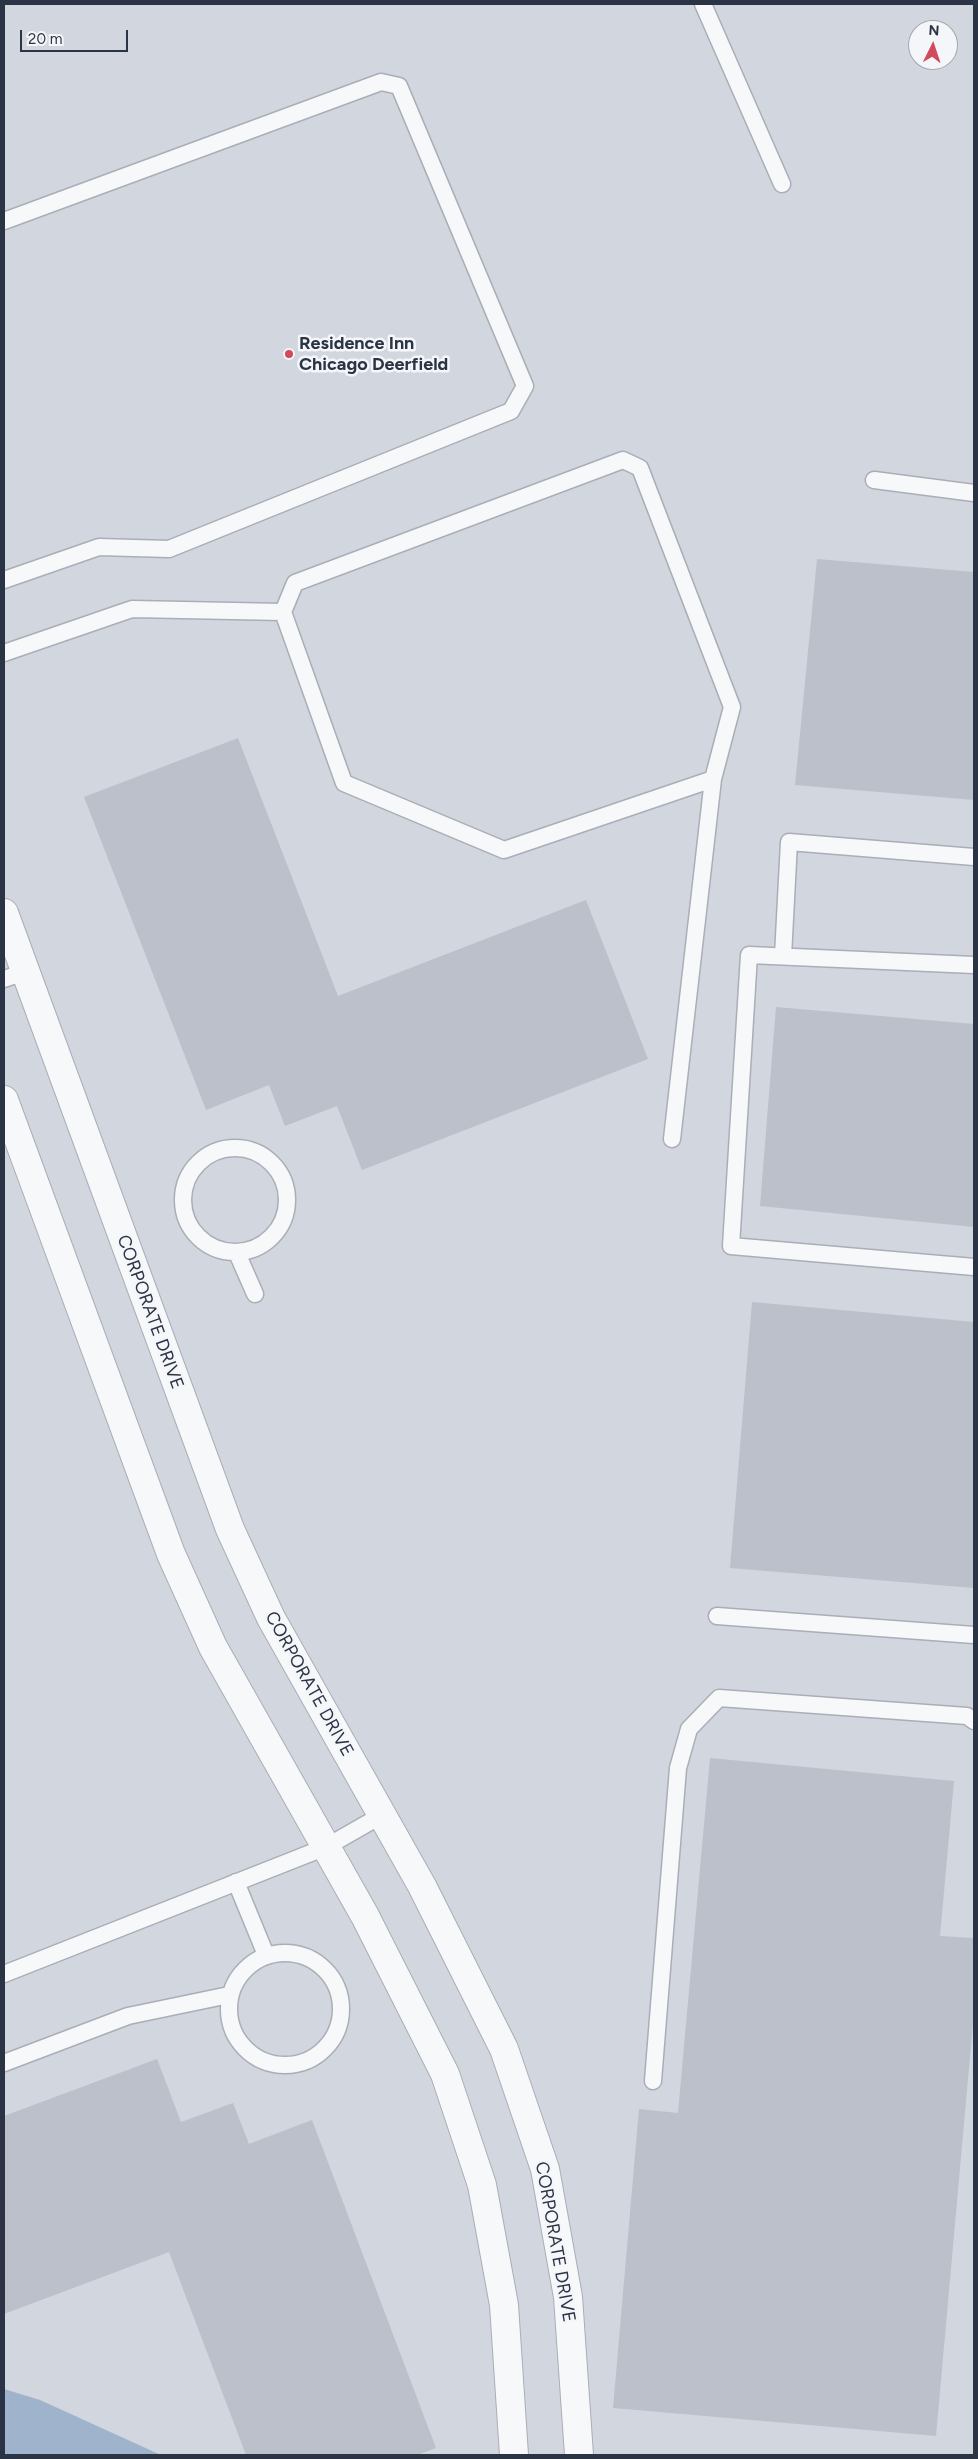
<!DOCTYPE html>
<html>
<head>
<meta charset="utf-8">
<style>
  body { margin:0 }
  #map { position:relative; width:978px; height:2459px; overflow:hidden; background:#e4e7ec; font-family:Figtree,sans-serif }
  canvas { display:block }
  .frame { position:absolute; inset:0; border:5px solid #2b3445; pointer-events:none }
  .north { position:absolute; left:908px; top:20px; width:50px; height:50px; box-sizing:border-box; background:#f4f6f9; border:1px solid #a4a8b1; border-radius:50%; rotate:4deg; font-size:14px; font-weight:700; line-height:20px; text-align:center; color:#2b3445 }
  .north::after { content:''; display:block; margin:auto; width:18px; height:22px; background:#d1495b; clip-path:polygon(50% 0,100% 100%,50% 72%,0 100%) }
  .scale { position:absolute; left:20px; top:30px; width:108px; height:22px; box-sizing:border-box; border:2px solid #2b3445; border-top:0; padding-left:6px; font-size:15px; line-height:18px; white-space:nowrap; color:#2b3445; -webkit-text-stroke:4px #f4f6f9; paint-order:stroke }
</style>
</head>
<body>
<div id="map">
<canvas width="978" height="2459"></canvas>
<div class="frame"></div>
<div class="north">N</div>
<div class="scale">20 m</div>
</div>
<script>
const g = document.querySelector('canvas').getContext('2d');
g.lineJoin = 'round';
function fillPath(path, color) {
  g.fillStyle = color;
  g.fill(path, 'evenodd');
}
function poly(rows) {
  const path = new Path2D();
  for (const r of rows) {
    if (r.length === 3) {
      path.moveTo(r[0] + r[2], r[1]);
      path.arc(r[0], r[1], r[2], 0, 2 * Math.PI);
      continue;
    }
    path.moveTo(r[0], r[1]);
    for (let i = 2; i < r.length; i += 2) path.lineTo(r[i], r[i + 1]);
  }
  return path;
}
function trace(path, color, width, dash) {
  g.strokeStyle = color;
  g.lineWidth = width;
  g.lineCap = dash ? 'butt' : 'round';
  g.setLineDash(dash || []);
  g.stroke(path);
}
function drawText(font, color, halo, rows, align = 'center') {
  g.font = font + ' Figtree,sans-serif';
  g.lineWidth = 5;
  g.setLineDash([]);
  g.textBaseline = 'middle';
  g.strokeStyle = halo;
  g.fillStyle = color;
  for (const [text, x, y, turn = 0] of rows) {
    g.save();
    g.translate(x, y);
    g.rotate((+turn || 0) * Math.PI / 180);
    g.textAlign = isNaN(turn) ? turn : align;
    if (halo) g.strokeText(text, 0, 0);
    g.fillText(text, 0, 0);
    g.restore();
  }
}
const built = poly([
  [4,4,974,4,974,2455,4,2455],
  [918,30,948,30,948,60,918,60]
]);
const water = poly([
  [4,2389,40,2400,161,2455,4,2455]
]);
const building = poly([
  [817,559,974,572,974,800,795,785],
  [238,738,338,996,586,900,648,1059,362,1170,337,1106,285,1126,269,1085,206,1110,84,797],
  [776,1007,974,1024,974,1227,760,1206],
  [752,1302,974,1322,974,1588,730,1568],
  [710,1758,954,1781,940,1936,974,1938,974,2012,936,2436,613,2408,639,2109,678,2113],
  [157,2059,181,2122,233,2103,249,2144,312,2120,436,2448,417,2455,246,2455,169,2252,4,2314,4,2116]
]);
const lane = poly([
  [703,4,782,184],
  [4,221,381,82,399,86,525,386,511,411,169,549,99,547,4,580],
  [874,480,974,493],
  [4,653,132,609,283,612],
  [783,956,789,842,974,857],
  [974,965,749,955,731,1246,974,1267],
  [4,979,25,972],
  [672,1139,713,779,732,707,640,468,623,460,295,583,283,612,344,783,504,850,713,779],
  [235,1200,52],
  [237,1253,255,1294],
  [717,1616,974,1635],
  [236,1882,266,1955],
  [285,2009,56],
  [4,1974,326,1847,382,1815],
  [4,2063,128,2016,229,1995],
  [653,2081,678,1768,689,1729,719,1698,967,1716,974,1721]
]);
const street = poly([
  [4,913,230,1529,271,1618,422,1886,504,2049,545,2169,568,2297,579,2455],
  [4,1100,171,1554,213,1647,365,1916,445,2074,482,2185,504,2305,514,2455]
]);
const markers = [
  [289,354,5,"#d1495b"]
];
const poiNames = [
  ["Residence Inn",299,344],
  ["Chicago Deerfield",299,365]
];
const streetNames = [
  ["CORPORATE DRIVE",150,1312,70],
  ["CORPORATE DRIVE",309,1684,61],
  ["CORPORATE DRIVE",555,2242,80]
];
fillPath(built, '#d2d6de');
fillPath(water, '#9fb4cc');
fillPath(building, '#bbc0ca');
trace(lane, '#a9aeb7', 19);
trace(street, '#a9aeb7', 30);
trace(lane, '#f7f8fa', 16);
trace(street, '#f7f8fa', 28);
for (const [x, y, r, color] of markers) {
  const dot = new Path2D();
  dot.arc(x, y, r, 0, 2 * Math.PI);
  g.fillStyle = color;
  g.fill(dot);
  trace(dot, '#f4f6f9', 2);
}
drawText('bold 18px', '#2b3445', '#f4f6f9', poiNames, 'left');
drawText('18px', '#2b3445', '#f4f6f9', streetNames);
</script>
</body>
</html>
